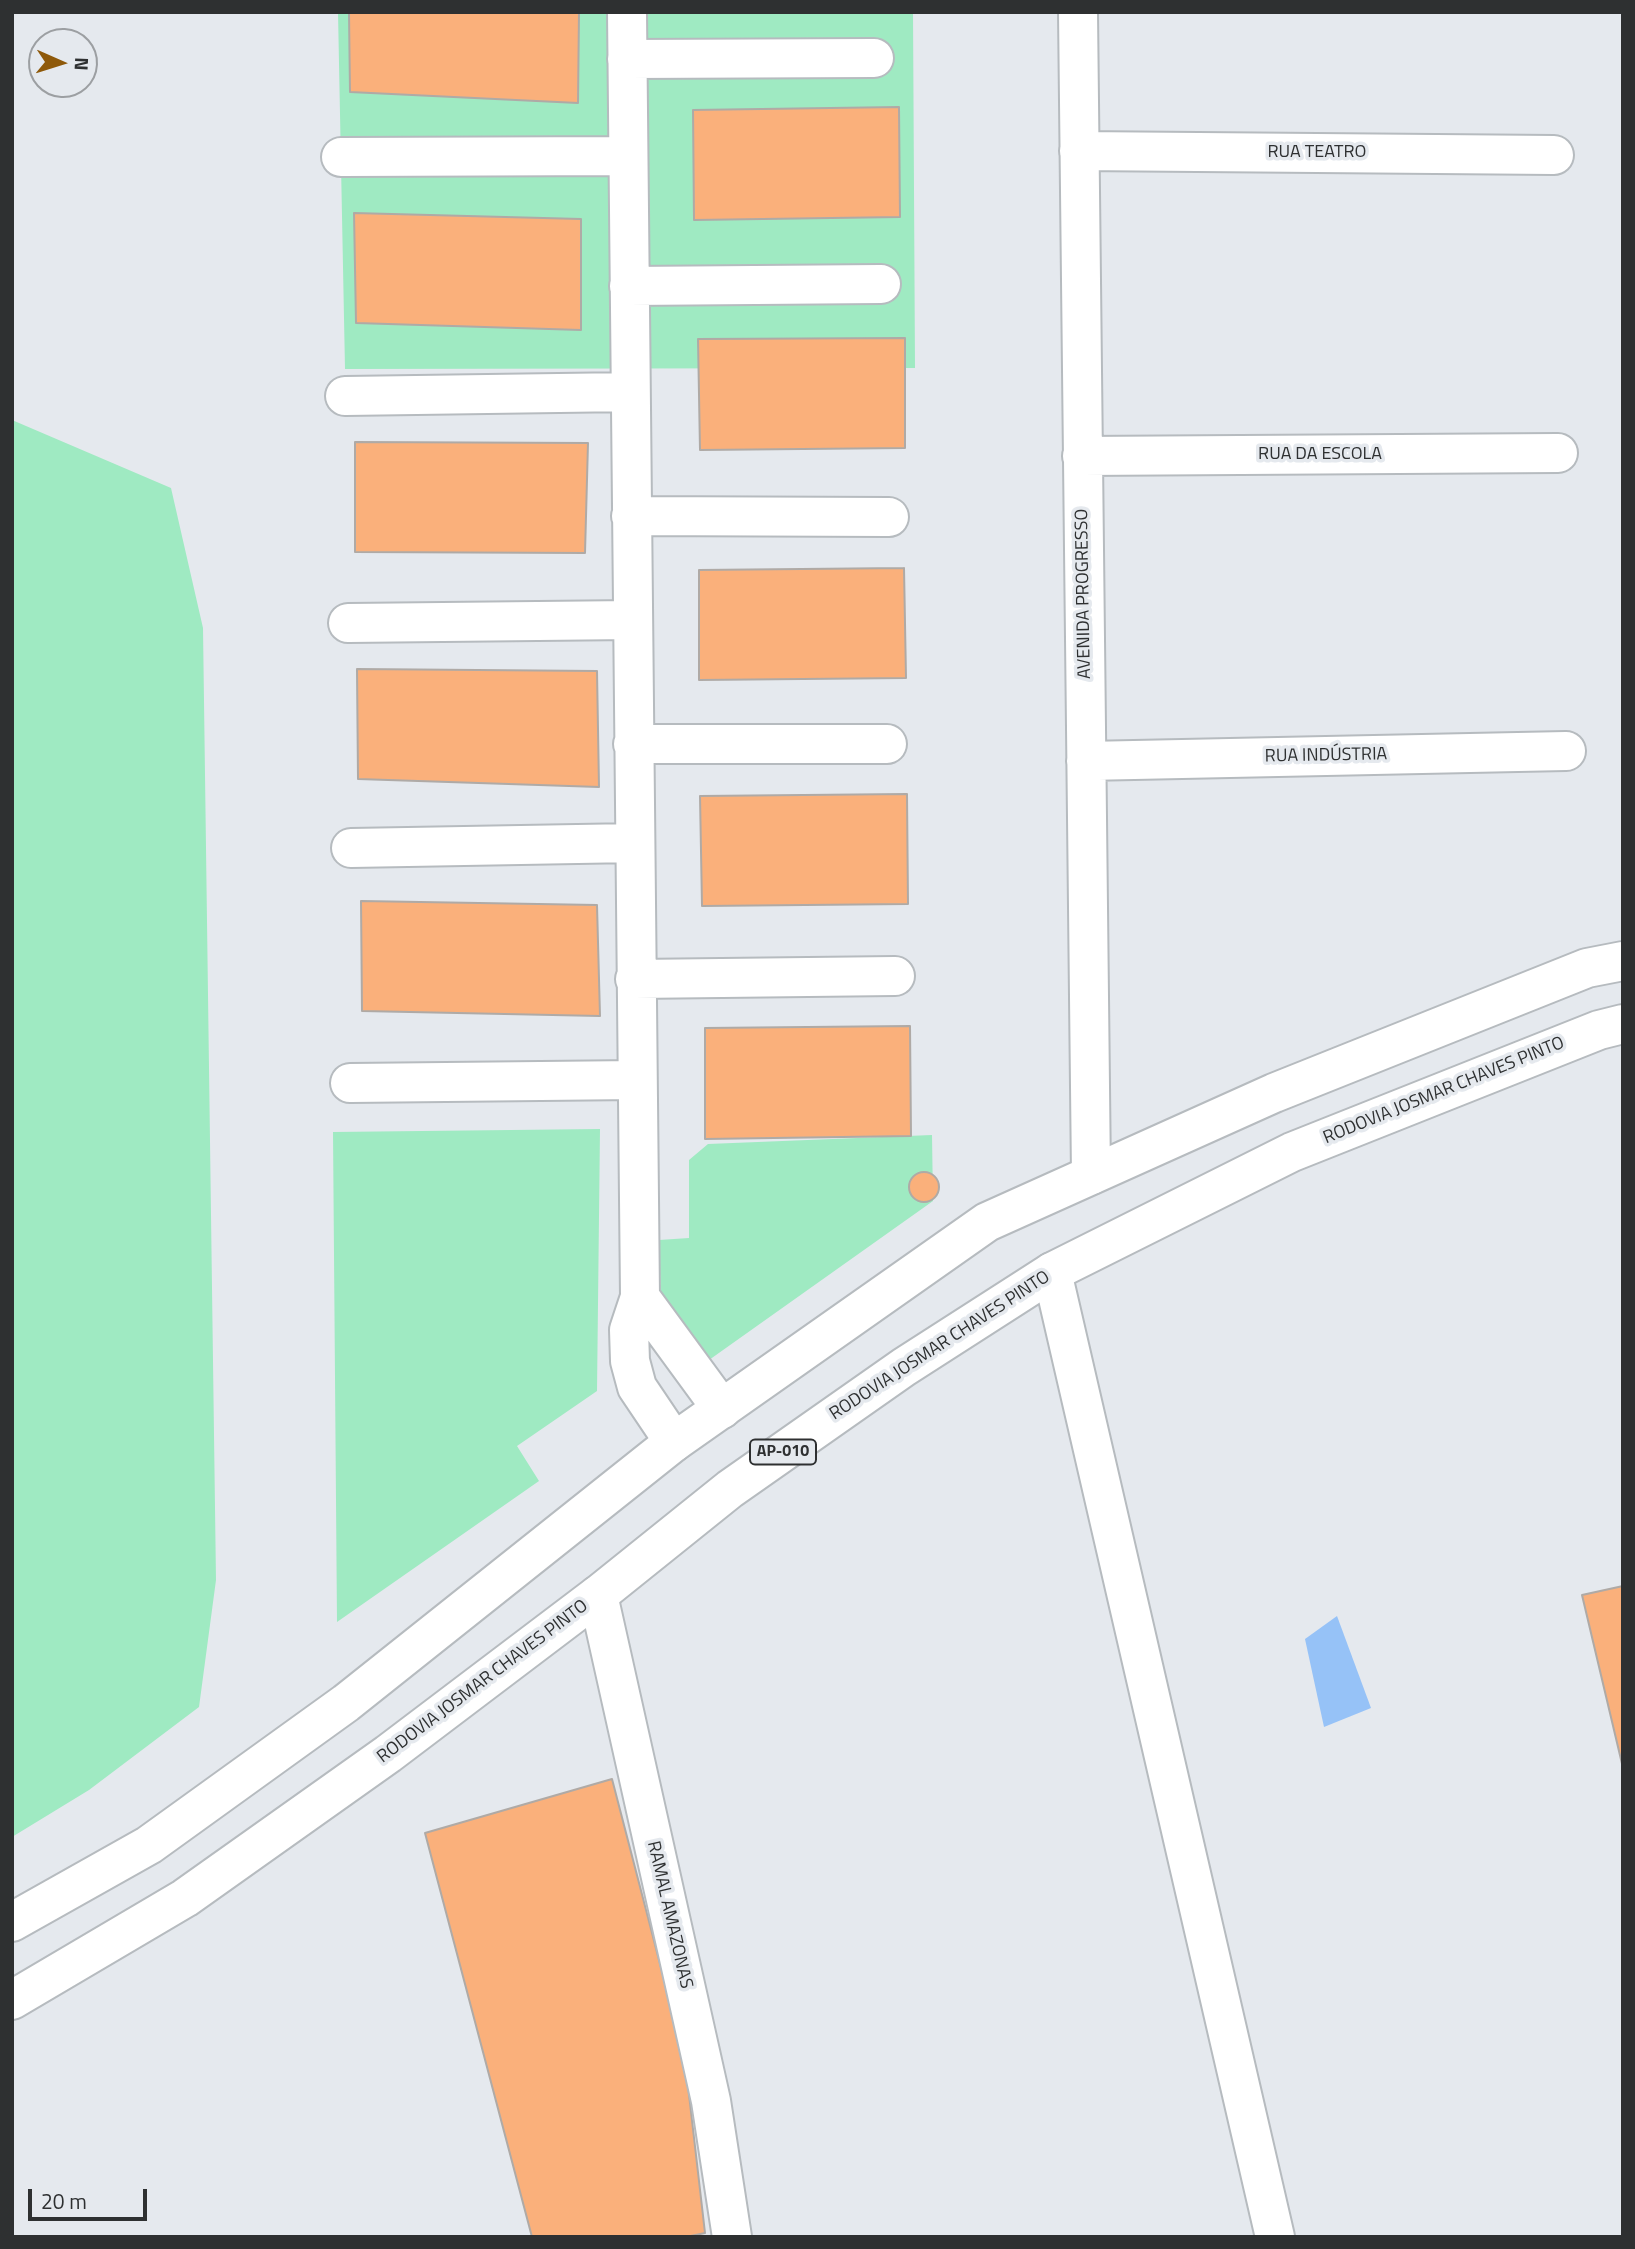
<!DOCTYPE html>
<html>
<head>
<meta charset="utf-8">
<style>
  body { margin:0 }
  #map { position:relative; width:1635px; height:2249px; overflow:hidden; background:#e5e9ee; font-family:"Titillium Web",sans-serif }
  canvas { display:block }
  .frame { position:absolute; inset:0; border:14px solid #2e3031; pointer-events:none }
  .north { position:absolute; left:28px; top:28px; width:70px; height:70px; box-sizing:border-box; background:#e5e9ee; border:2px solid #9c9fa2; border-radius:50%; rotate:93deg; font-size:19px; font-weight:700; line-height:28px; text-align:center; color:#2e3031 }
  .north::after { content:''; display:block; margin:auto; width:24px; height:32px; background:#8e590a; clip-path:polygon(50% 0,100% 100%,50% 72%,0 100%) }
  .scale { position:absolute; left:28px; top:2189px; width:119px; height:32px; box-sizing:border-box; border:4px solid #2e3031; border-top:0; padding-left:9px; font-size:21px; line-height:24px; white-space:nowrap; color:#2e3031; -webkit-text-stroke:5px #e5e9ee; paint-order:stroke }
</style>
</head>
<body>
<div id="map">
<canvas width="1635" height="2249"></canvas>
<div class="frame"></div>
<div class="north">N</div>
<div class="scale">20 m</div>
</div>
<script>
const g = document.querySelector('canvas').getContext('2d');
g.lineJoin = 'round';
function fillPath(path, color) {
  g.fillStyle = color;
  g.fill(path, 'evenodd');
}
function poly(rows) {
  const path = new Path2D();
  for (const r of rows) {
    if (r.length === 3) {
      path.moveTo(r[0] + r[2], r[1]);
      path.arc(r[0], r[1], r[2], 0, 2 * Math.PI);
      continue;
    }
    path.moveTo(r[0], r[1]);
    for (let i = 2; i < r.length; i += 2) path.lineTo(r[i], r[i + 1]);
  }
  return path;
}
function trace(path, color, width, dash) {
  g.strokeStyle = color;
  g.lineWidth = width;
  g.lineCap = dash ? 'butt' : 'round';
  g.setLineDash(dash || []);
  g.stroke(path);
}
function drawText(font, color, halo, rows, align = 'center') {
  g.font = font + ' "Titillium Web",sans-serif';
  g.lineWidth = 7;
  g.setLineDash([]);
  g.textBaseline = 'middle';
  g.strokeStyle = halo;
  g.fillStyle = color;
  for (const [text, x, y, turn = 0] of rows) {
    g.save();
    g.translate(x, y);
    g.rotate((+turn || 0) * Math.PI / 180);
    g.textAlign = isNaN(turn) ? turn : align;
    if (halo) g.strokeText(text, 0, 0);
    g.fillText(text, 0, 0);
    g.restore();
  }
}
const green = poly([
  [338,12,913,12,915,368,345,369],
  [12,420,171,488,203,628,216,1580,199,1707,89,1790,12,1837],
  [600,1129,597,1391,517,1446,539,1481,337,1622,333,1132],
  [932,1135,933,1201,709,1360,661,1302,659,1240,689,1238,689,1160,708,1144]
]);
const water = poly([
  [1337,1616,1371,1708,1324,1727,1305,1639]
]);
const building = poly([
  [349,12,579,12,578,103,350,92,349,12],
  [899,107,900,217,694,220,693,110,899,107],
  [354,213,581,219,581,330,356,323,354,213],
  [905,338,905,448,700,450,698,339,905,338],
  [355,442,588,443,585,553,355,552,355,442],
  [904,568,906,678,699,680,699,570,904,568],
  [357,669,597,671,599,787,358,779,357,669],
  [907,794,908,904,702,906,700,796,907,794],
  [361,901,597,905,600,1016,362,1011,361,901],
  [910,1026,911,1136,705,1139,705,1028,910,1026],
  [924,1187,15],
  [1623,1586,1623,1768,1582,1595,1623,1586],
  [612,1779,685,2060,705,2233,686,2237,532,2237,425,1833,612,1779]
]);
const minor = poly([
  [627,12,640,1297,629,1330,630,1361,637,1387,674,1442],
  [1078,12,1091,1175],
  [627,59,874,58],
  [1079,151,1554,155],
  [341,157,628,156],
  [629,286,881,284],
  [345,396,630,392],
  [1082,456,1558,453],
  [631,516,889,517],
  [348,623,632,620],
  [633,744,887,744],
  [1086,761,1566,751],
  [351,848,634,843],
  [635,979,895,976],
  [350,1083,636,1080],
  [1052,1272,1275,2237],
  [640,1297,722,1409],
  [598,1595,711,2101,732,2237]
]);
const major = poly([
  [12,1922,149,1845,346,1703,674,1442,987,1222,1274,1093,1587,968,1623,961],
  [12,2000,185,1898,388,1754,598,1595,730,1489,904,1367,1052,1272,1292,1152,1599,1030,1623,1024]
]);
const shields = [
  [783,1452,66]
];
const shieldNames = [
  ["AP-010",783,1452]
];
const streetNames = [
  ["RUA TEATRO",1317,153],
  ["RUA DA ESCOLA",1320,455],
  ["AVENIDA PROGRESSO",1084,594,-91],
  ["RUA INDÚSTRIA",1326,756,-1],
  ["RODOVIA JOSMAR CHAVES PINTO",1444,1091,-22],
  ["RODOVIA JOSMAR CHAVES PINTO",940,1346,-33],
  ["RODOVIA JOSMAR CHAVES PINTO",483,1682,-37],
  ["RAMAL AMAZONAS",669,1915,77]
];
fillPath(green, '#9feac2');
fillPath(water, '#96c2f7');
fillPath(building, '#fab07b');
trace(building, '#afaaa6', 2);
trace(minor, '#b6bbbf', 42);
trace(major, '#b6bbbf', 42);
trace(minor, '#fff', 38);
trace(major, '#fff', 38);
for (const [x, y, w] of shields) {
  const box = new Path2D();
  box.roundRect(x - w / 2, y - 12.5, w, 25, 5);
  g.fillStyle = '#e5e9ee';
  g.fill(box);
  trace(box, '#2e3031', 2);
}
drawText('bold 16px', '#2e3031', null, shieldNames);
drawText('18px', '#2e3031', '#e5e9ee', streetNames);
</script>
</body>
</html>
